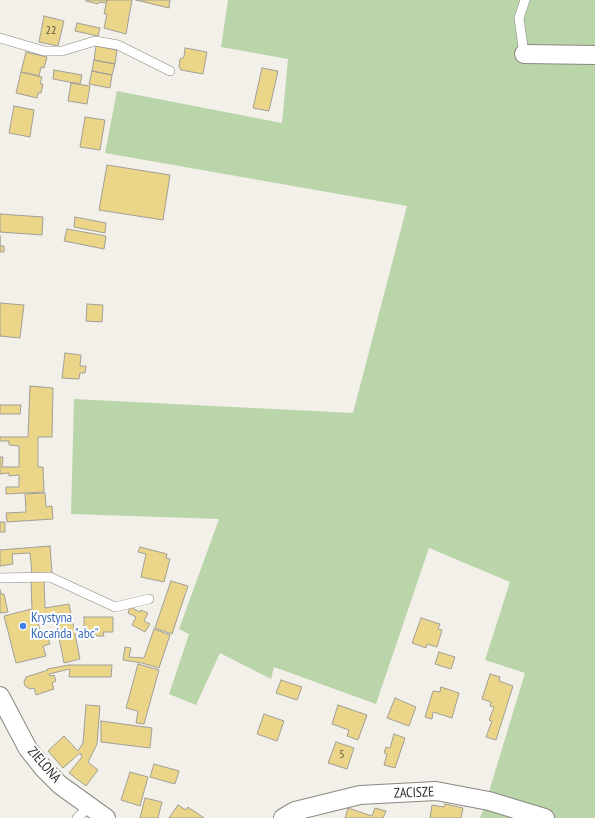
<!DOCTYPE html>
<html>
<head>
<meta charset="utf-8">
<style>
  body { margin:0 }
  canvas { display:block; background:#f2f0e9 }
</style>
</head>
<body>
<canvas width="595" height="818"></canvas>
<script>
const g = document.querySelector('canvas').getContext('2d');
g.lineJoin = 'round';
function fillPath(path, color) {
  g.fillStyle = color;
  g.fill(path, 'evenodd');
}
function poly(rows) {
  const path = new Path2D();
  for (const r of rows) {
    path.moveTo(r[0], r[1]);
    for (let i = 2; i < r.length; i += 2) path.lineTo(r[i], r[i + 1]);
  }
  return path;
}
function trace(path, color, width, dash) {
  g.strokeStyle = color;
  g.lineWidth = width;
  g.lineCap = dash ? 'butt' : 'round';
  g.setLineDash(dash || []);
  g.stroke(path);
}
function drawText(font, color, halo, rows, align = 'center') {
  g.font = font + ' "PT Sans Narrow",sans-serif';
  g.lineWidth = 4;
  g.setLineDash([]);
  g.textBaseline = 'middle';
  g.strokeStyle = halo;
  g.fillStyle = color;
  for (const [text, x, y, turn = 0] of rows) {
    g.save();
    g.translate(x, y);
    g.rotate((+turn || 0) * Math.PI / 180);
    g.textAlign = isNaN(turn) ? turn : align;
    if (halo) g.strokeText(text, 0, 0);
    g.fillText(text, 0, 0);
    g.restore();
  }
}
const green = poly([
  [228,0,595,0,595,818,480,818,484,808,525,673,485,660,510,582,429,548,376,704,274,667,271,679,220,653,196,705,169,694,189,634,179,629,219,519,71,514,74,399,353,413,407,206,105,153,117,91,282,123,288,59,221,47]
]);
const building = poly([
  [86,0,107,0,106,3,99,2,98,4,86,1,86,0],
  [107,0,132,0,126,34,104,28,107,14,104,14,107,0],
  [136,0,170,0,169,8,136,0],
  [44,16,64,21,58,46,39,42,44,16],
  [77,23,100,28,98,36,75,31,77,23],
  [96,46,117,50,115,64,94,60,96,46],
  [185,48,207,52,203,74,181,70,179,66,180,59,184,57,185,48],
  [26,52,47,57,44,68,41,67,39,76,21,72,26,52],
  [94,60,115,64,112,75,92,71,94,60],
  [262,68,278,71,269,111,253,108,262,68],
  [54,70,82,75,80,84,53,79,54,70],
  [92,71,112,75,110,88,89,84,92,71],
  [21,72,42,77,40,84,43,84,41,93,38,93,37,98,16,93,21,72],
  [71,83,90,86,87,104,68,101,71,83],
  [14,106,34,110,30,137,9,133,14,106],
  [85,117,105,120,100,150,80,147,85,117],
  [107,165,170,175,163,220,99,210,107,165],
  [0,214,43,217,42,235,0,232,0,214],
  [75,217,106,223,105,233,74,227,75,217],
  [67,229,106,236,104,249,64,241,67,229],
  [0,236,0,246,4,246,4,252,0,252,0,236],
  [0,303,24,305,20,338,0,336,0,303],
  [87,304,103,305,102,322,86,321,87,304],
  [65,353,81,355,80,366,86,366,85,373,80,373,79,379,62,378,65,353],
  [30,386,53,388,52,437,38,437,38,467,43,467,44,492,6,494,6,487,19,487,19,475,9,476,9,473,0,474,0,457,3,457,2,467,19,467,19,446,9,445,9,441,0,441,0,437,28,437,30,386],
  [0,405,21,405,20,414,0,414,0,405],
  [45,493,46,507,52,506,53,519,7,522,6,513,26,512,25,494,45,493],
  [0,522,5,522,5,532,0,532,0,522],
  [50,546,52,573,32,575,30,553,12,554,13,564,0,566,0,550,50,546],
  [140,547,167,554,166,558,170,559,164,582,141,577,146,554,138,552,140,547],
  [44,580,45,608,69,604,80,659,64,663,55,618,38,621,40,632,46,631,50,644,43,646,46,656,16,663,4,616,32,609,31,581,44,580],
  [171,581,188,586,172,634,155,628,171,581],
  [0,590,1,594,4,594,8,612,0,613,0,590],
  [130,607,140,612,141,610,148,613,144,621,150,624,145,632,132,625,136,617,128,613,130,607],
  [84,617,113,617,113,632,103,632,104,636,95,636,95,632,84,632,84,617],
  [421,618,440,624,438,629,442,630,437,647,427,644,426,648,412,643,421,618],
  [154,629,170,635,159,668,142,663,123,660,125,647,131,648,129,657,144,658,154,629],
  [439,652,455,657,451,669,435,664,439,652],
  [138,664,159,670,144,724,136,723,138,711,126,708,138,664],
  [69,665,112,665,111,677,69,677,70,669,49,674,50,676,54,675,56,681,52,683,54,689,36,695,34,688,30,689,25,686,24,682,26,677,48,670,47,669,69,665],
  [490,674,500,677,499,681,513,686,496,740,486,737,492,721,489,720,494,707,490,706,491,702,482,699,490,674],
  [281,680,302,687,297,700,276,693,281,680],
  [441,687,459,693,452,718,433,712,432,719,425,717,433,691,440,692,441,687],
  [395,698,416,707,409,726,387,718,395,698],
  [86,705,100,706,97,744,88,762,98,770,86,786,69,773,82,757,80,753,63,768,48,751,64,736,78,751,83,743,86,705],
  [338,705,367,715,358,740,347,736,349,730,332,724,338,705],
  [264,714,284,721,277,741,257,734,264,714],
  [101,721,152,728,150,748,101,742,101,721],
  [394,734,405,738,395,768,384,765,387,754,384,753,386,747,390,748,394,734],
  [336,742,354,748,347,769,328,763,336,742],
  [154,764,179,771,175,784,150,777,154,764],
  [130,772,148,777,140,806,121,800,130,772],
  [145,798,162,802,158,818,140,818,145,798],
  [445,804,463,808,461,818,430,818,432,805,444,807,445,804],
  [178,805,186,810,188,807,204,818,169,818,178,805],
  [348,808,372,816,375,808,386,811,383,818,345,818,348,808]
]);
const service = poly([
  [0,38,44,51,62,51,95,41,118,45,170,71],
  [524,54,519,18,525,0],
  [0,578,50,577,115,607,149,599],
  [77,818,90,806]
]);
const minor = poly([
  [524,54,595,55],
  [0,696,28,749,44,769,60,785,106,818],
  [283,818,295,811,360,795,436,791,489,801,545,818]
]);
const markers = [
  [23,626,4,"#3f7fe0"]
];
const numberNames = [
  ["22",51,31],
  ["5",342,755]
];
const shopNames = [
  ["Krystyna",31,618],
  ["Kocańda \"abc\"",31,634]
];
const streetNames = [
  ["ZIELONA",44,765,49],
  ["ZACISZE",414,793,-2]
];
fillPath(green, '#bad5aa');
fillPath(building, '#ebd588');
trace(building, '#a19f98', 1);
trace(service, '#8a8881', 10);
trace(minor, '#8a8881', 20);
trace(service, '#fff', 9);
trace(minor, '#fff', 18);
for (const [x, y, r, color] of markers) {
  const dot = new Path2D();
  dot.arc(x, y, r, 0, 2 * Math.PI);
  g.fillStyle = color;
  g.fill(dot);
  trace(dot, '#fff', 1.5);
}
drawText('12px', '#5f5844', null, numberNames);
drawText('14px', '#366cbe', '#fff', shopNames, 'left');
drawText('14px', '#302f2d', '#fff', streetNames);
</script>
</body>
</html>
